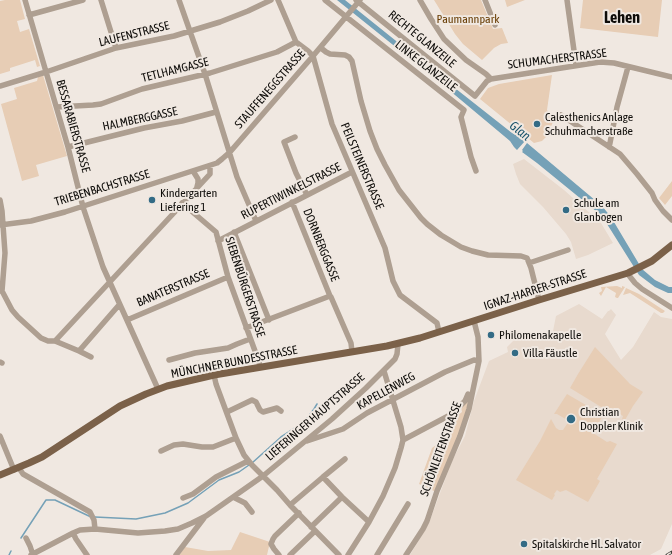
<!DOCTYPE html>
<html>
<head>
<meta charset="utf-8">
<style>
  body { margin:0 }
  canvas { display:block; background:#f0e8e1 }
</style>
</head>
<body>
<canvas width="672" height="555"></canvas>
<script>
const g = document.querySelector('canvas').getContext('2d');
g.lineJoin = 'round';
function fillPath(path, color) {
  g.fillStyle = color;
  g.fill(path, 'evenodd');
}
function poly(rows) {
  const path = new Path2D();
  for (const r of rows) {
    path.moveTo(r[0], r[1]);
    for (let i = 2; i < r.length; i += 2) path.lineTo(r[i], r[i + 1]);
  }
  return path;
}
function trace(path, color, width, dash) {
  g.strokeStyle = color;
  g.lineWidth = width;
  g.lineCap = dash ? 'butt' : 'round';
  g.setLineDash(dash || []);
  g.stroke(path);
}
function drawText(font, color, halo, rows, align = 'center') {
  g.font = font + ' "Asap Condensed",sans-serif';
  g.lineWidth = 4;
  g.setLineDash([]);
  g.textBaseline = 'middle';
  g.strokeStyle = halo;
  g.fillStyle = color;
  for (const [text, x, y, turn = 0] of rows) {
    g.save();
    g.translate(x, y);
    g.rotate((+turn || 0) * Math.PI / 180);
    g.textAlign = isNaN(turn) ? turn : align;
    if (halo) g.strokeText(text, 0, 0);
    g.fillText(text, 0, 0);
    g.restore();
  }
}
const built = poly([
  [524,159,564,190,601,223,613,243,588,255,576,259,571,242,566,234,543,207,520,184,516,174,513,164],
  [579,304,602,319,608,311,609,311,611,309,616,315,605,334,621,360,633,347,654,312,661,317,672,319,672,524,661,549,650,555,410,555,429,523,452,461,465,436,474,401,489,361,508,352,507,347,516,338,553,331,556,316]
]);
const green = poly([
  [5,0,20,0,25,19,17,21,20,32,29,29,40,66,37,67,35,60,10,68,10,71,0,74,0,1],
  [434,0,481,0,493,29,502,28,508,43,501,44,494,48,482,60,463,44,455,34],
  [505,0,525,0,507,7],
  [583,0,662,0,658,37,580,28],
  [43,75,67,156,36,165,39,176,22,181,1,104,17,99,14,88,37,81,38,77],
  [552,75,547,110,554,120,546,137,542,141,534,143,480,99,488,88,499,84],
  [672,181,672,196,665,205,659,198],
  [617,286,622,288,622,286,625,287,618,298,617,298,615,297,616,293,606,287,601,296,599,293,602,291,601,287],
  [626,288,639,294,665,311,663,313,661,313,630,293,623,295],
  [595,347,630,384,643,392,633,406,625,420,622,419,623,416,614,410,611,413,570,388,578,374],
  [469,394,466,415,436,492,419,484,432,448,451,434,446,424,462,412,461,407],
  [567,394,603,415,593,433,607,442,610,441,617,444,597,479,600,481,588,502,566,490,560,492,557,490,554,494,555,495,552,500,516,480,540,441,551,419,556,428,559,430,563,430,569,421,557,414,554,414],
  [240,532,270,542,267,555,179,555,185,547,208,551,231,550]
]);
const water = poly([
  [337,0,345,0,446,81,512,133,523,139,525,141,517,150,514,147,510,141,443,85],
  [527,143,602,206,611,217,642,269,655,280,669,287,672,287,672,293,668,293,655,287,639,275,602,216,537,163,522,152,523,151,522,150]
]);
const stream = poly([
  [252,463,281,437,304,422,314,409,317,404],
  [95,517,136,519,165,513,188,503,219,480,239,472,249,465],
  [21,538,44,503,46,500,55,500,91,517],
  [9,555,11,551]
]);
const minor = poly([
  [25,0,68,147,83,207,103,267,158,389],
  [101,0,116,48],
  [179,0,205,74,237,177,256,221],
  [278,0,296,42,308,51,313,56,332,124,385,248,393,281,400,295,437,323,439,332],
  [325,0,464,110,461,117,471,157,476,171],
  [356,0,475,96,487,81,491,79,600,62,614,63,672,77],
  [420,0,431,19,444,39,466,60,486,74,491,79],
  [485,0,495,25],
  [567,0,576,65],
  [29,15,83,0],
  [321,48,326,52,330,54,345,55,349,57,352,61,361,101,370,131,377,149,385,165,399,190,421,218,427,224,441,235,461,247,472,251,488,255,521,256,527,258,531,268,539,300],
  [0,86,46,72,116,48,174,36,220,22,248,11,271,0],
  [57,107,93,105,101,104,142,89,210,73,277,52,296,42],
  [561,115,620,154,637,174,652,193,655,200,663,211,672,220],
  [295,137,284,142,296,173,307,195],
  [68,147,144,128,182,121,216,112],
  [609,147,610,143,617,107,628,67],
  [193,171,198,179,198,183,197,187],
  [0,200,2,211,5,253,2,291],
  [292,202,330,296,331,297,351,343,352,352],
  [182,203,216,232,228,277,259,362,260,367],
  [0,225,31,221,65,212,217,163,222,159,230,152,313,56,360,0],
  [234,232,269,320],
  [218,241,352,172],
  [529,263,568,250],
  [627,273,635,283,642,289,672,308],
  [0,291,2,291,12,310,18,317,41,338,48,341,55,341,79,351,91,357],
  [127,320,228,277],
  [246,328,330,296],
  [55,341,210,174,210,166],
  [79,351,119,305],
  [169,360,195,353,228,348,237,344,250,339],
  [0,362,2,363],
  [214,375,216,384,236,438,244,455,252,465,277,490,290,505,339,555],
  [227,412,252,400,256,402,260,410,263,412,277,408,281,411],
  [0,436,14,470],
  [403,440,452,414,465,401,468,394],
  [307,441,343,429,367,413,445,372,474,360,479,361],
  [161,451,174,445,183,444,202,447,213,447,236,438],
  [19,468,23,474,90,512,94,520,95,529],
  [323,477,345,459],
  [233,497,245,503,252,512],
  [183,498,193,494,216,477,248,461],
  [290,505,323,477,342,497,369,522],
  [311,527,342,497],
  [73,533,76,539,87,555],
  [26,538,30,546,33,555],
  [31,555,73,533,80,530,95,529,138,533,165,531,178,529,192,523,206,516,263,476,332,419,366,388,395,359,397,354,398,344],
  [176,555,204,518],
  [279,555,274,549,271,544,273,539,275,536,299,513],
  [290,555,315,531],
  [348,555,369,522,383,496,395,468,401,448,403,440,401,427,384,371],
  [377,555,408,504],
  [406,555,423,529,427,521,437,491,460,436,469,409,479,361,478,337,474,321]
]);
const major = poly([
  [0,475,29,463,42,457,120,406,146,394,167,386,214,375,387,346,420,338,539,300,628,273,652,261,672,245]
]);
const rail = poly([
  [667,555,672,552]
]);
const markers = [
  [537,124,4,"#336b85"],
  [152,200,4,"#336b85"],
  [566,210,4,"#336b85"],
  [491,335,4,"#336b85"],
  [515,353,4,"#336b85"],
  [571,419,5,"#336b85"],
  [524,544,4,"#336b85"]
];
const parkNames = [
  ["Paumannpark",468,19]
];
const streetNames = [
  ["LAUFENSTRASSE",134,34,-14],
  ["RECHTE GLANZEILE",422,39,39],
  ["SCHUMACHERSTRASSE",557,59,-7],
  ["LINKE GLANZEILE",426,66,38],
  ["TETLHAMGASSE",175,70,-14],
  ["STAUFFENEGGSTRASSE",270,89,-49],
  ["HALMBERGGASSE",140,119,-12],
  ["BESSARABIERSTRASSE",73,126,74],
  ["PEILSTEINERSTRASSE",362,166,67],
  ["TRIEBENBACHSTRASSE",102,188,-17],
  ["RUPERTIWINKELSTRASSE",291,191,-27],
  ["DORNBERGGASSE",321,245,68],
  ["SIEBENBÜRGERSTRASSE",245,287,72],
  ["BANATERSTRASSE",173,288,-23],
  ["IGNAZ-HARRER-STRASSE",535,290,-18],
  ["MÜNCHNER BUNDESSTRASSE",234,362,-11],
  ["KAPELLENWEG",386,391,-29],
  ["LIEFERINGER HAUPTSTRASSE",315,417,-41],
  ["SCHÖNLEITENSTRASSE",441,449,-70]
];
const poiNames = [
  ["Calesthenics Anlage",545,117],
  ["Schuhmacherstraße",545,131],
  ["Kindergarten",160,193],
  ["Liefering 1",160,207],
  ["Schule am",574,203],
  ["Glanbogen",574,217],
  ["Philomenakapelle",499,335],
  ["Villa Fäustle",523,353],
  ["Christian",580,412],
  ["Doppler Klinik",580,426],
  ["Spitalskirche Hl. Salvator",532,544]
];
const waterNames = [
  ["Glan",520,131,38]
];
const districtNames = [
  ["Lehen",622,18]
];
fillPath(built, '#e8dace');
fillPath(green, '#e7cdb5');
fillPath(water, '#75a1b7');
trace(stream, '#75a1b7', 1.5);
trace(minor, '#ae9f91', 5.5);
trace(major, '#7b6149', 7);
trace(rail, '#45413d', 3);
trace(rail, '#f0e8e1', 1.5, [4.5]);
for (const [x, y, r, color] of markers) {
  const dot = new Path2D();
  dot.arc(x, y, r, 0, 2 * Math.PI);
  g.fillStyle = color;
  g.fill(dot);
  trace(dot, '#f0e8e1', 1.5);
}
drawText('12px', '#683d04', '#f0e8e1', parkNames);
drawText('12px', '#0e0c09', '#f0e8e1', streetNames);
drawText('12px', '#0e0c09', '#f0e8e1', poiNames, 'left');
drawText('italic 13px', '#1c556d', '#f0e8e1', waterNames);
drawText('bold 16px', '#0e0c09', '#f0e8e1', districtNames);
</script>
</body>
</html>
